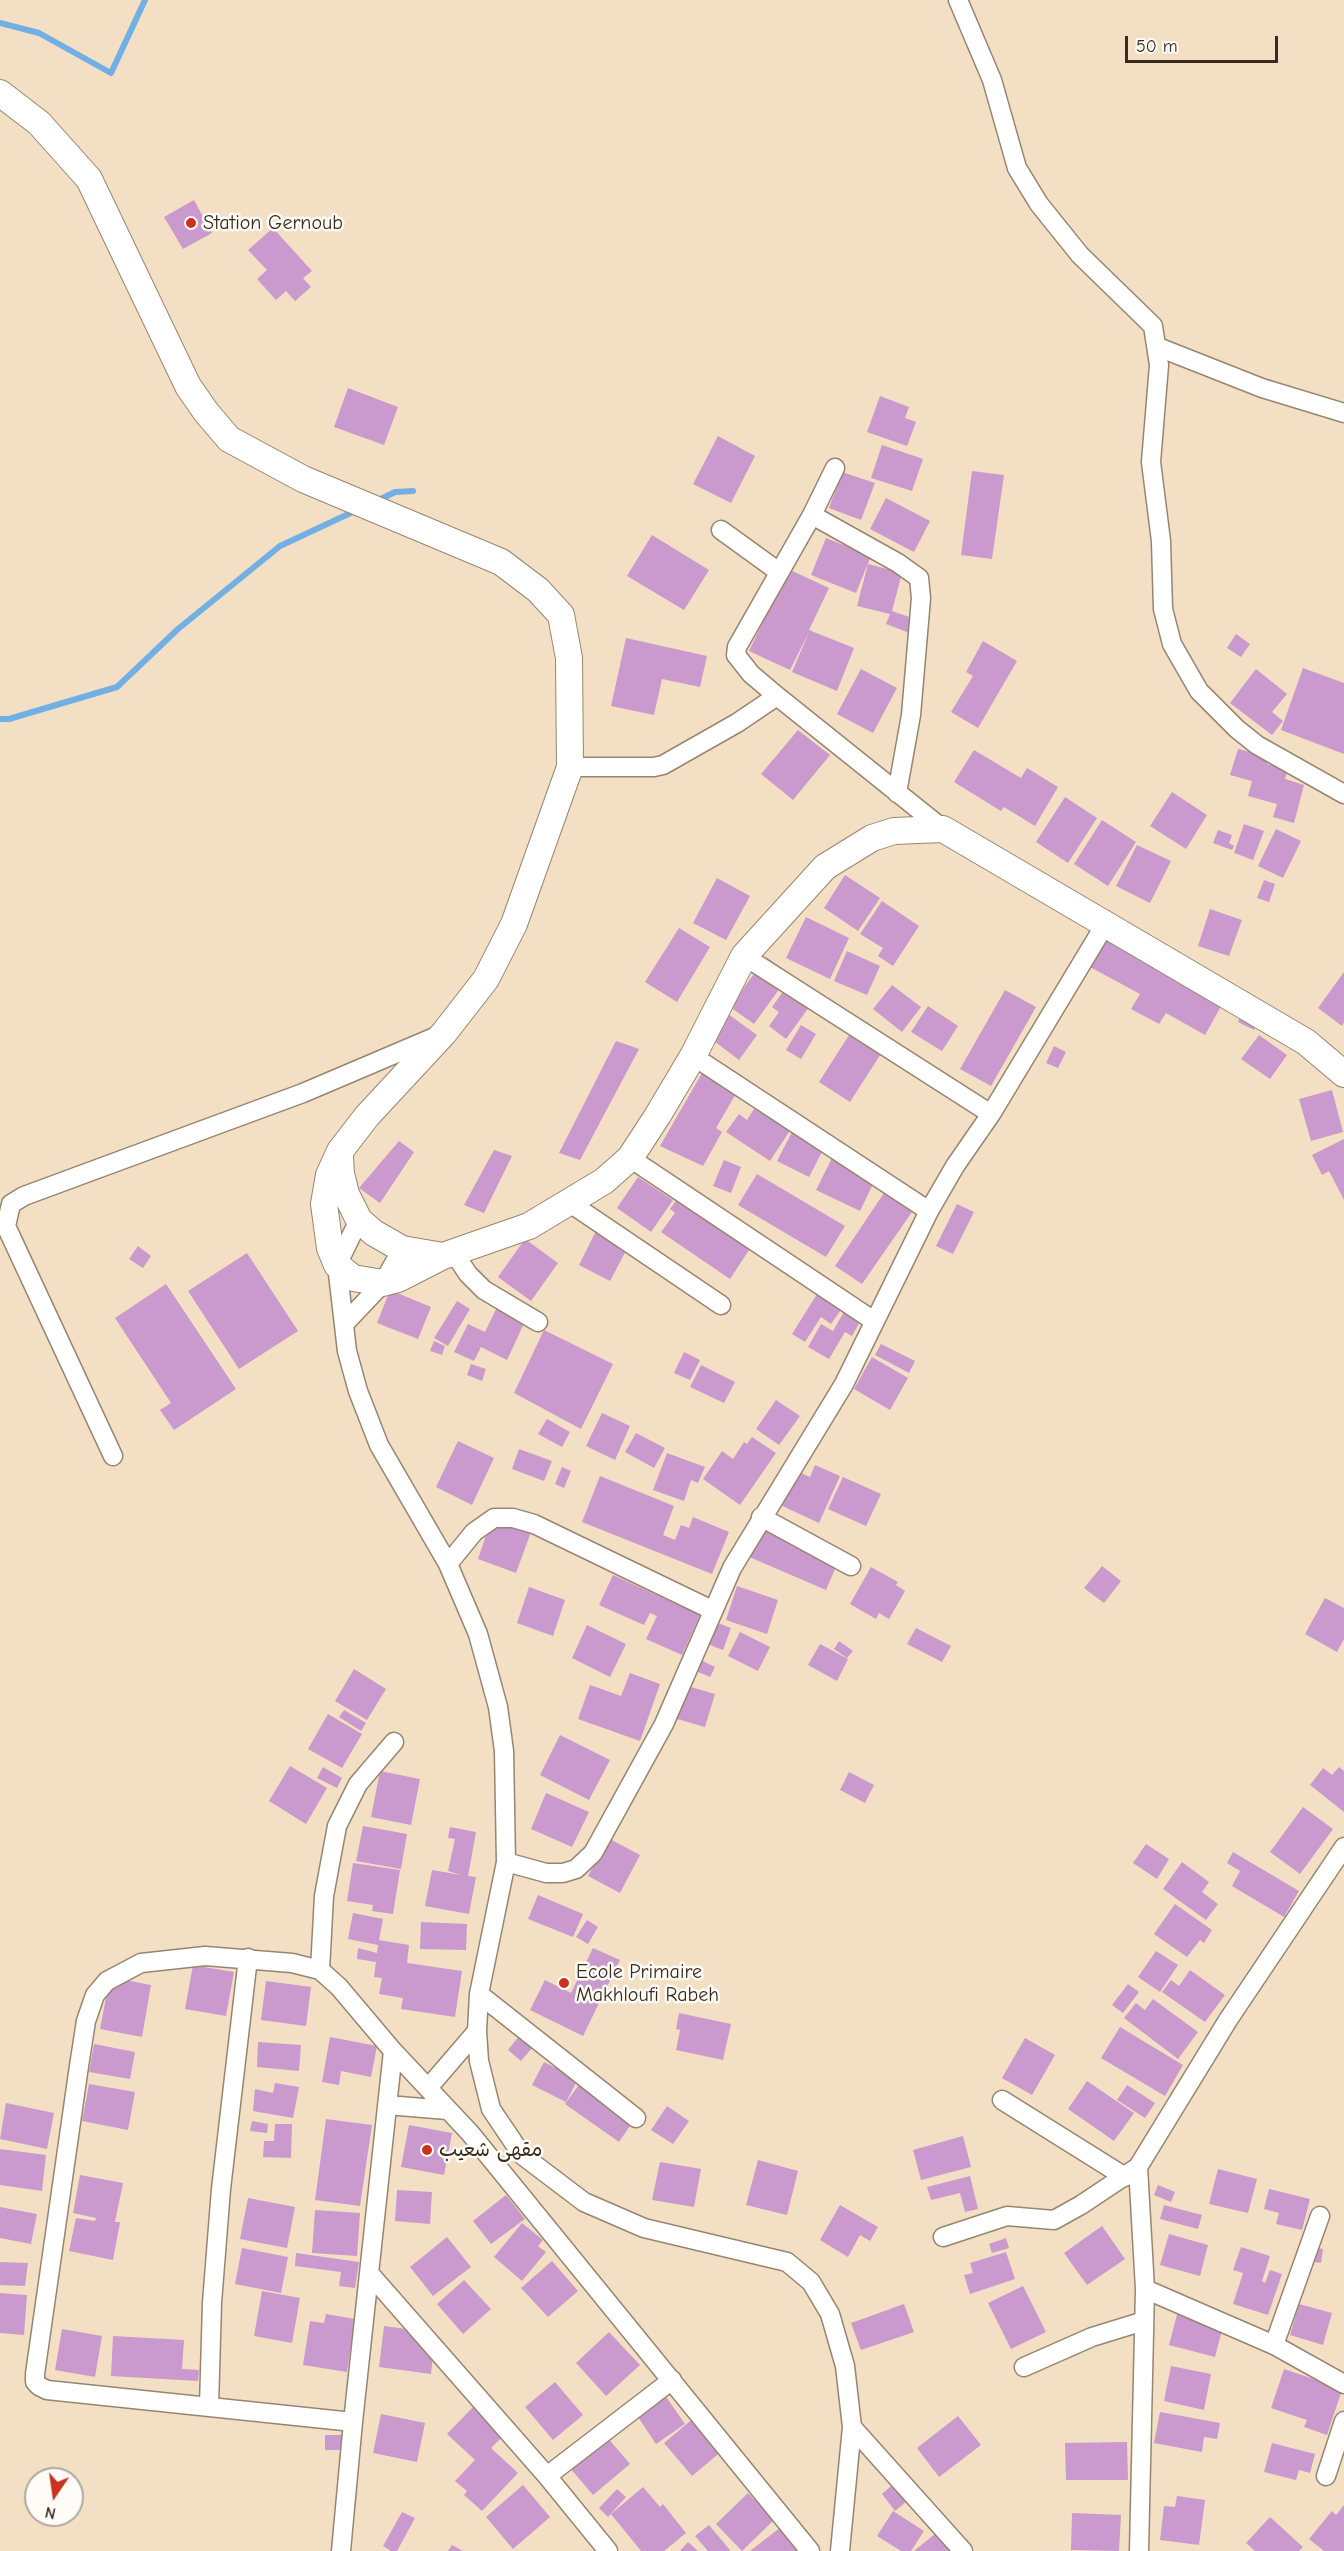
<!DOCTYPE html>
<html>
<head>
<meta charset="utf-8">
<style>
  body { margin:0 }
  #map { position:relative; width:1344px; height:2551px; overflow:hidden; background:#f3e0c4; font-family:"Comic Neue",sans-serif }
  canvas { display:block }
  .north { position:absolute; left:24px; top:2467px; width:60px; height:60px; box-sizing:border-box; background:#fdfcf7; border:2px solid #afa8a0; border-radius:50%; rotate:193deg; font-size:16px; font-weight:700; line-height:24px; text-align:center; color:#3b2a1e }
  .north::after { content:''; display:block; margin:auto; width:21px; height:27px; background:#c8321e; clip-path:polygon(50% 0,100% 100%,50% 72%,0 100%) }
  .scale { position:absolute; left:1125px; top:36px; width:153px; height:27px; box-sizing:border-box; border:3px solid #3b2a1e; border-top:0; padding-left:8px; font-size:18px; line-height:21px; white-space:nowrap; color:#3b2a1e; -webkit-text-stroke:4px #fdfcf7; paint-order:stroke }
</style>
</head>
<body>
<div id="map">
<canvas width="1344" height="2551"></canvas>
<div class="north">N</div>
<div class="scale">50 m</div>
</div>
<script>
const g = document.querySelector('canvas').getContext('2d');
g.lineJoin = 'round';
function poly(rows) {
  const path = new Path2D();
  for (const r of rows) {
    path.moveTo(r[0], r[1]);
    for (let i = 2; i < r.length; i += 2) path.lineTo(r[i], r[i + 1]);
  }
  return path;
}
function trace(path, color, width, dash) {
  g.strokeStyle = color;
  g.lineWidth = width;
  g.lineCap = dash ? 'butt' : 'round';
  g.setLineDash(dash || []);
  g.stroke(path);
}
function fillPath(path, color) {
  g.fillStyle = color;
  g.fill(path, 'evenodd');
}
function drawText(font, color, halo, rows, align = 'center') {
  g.font = font + ' "Comic Neue","Playpen Sans Arabic",sans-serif';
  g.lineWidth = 5;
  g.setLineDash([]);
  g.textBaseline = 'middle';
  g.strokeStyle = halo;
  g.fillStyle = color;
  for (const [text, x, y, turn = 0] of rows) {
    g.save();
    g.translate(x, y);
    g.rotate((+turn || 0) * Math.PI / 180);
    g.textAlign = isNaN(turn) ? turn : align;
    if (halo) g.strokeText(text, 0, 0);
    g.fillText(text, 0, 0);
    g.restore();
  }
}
const stream = poly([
  [0,23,39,33,111,73,145,0],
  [377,501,395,492,413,491],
  [0,719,9,719,117,687,178,629,280,546,357,510]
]);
const building = poly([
  [194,200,212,233,183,249,164,217],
  [273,228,312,271,303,278,311,287,295,301,286,291,276,300,257,279,267,270,248,250],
  [348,388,398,407,384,445,334,427],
  [880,396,909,407,905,418,916,422,907,446,867,432],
  [718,436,755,456,731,503,693,484],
  [882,445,923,459,912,491,871,478],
  [972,471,1004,475,992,559,961,555],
  [842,472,875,483,861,520,829,508],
  [886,498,930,521,914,552,870,529],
  [652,535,709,570,684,610,627,576],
  [826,538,871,556,856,593,811,575],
  [868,564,902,573,892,611,918,620,912,634,886,624,890,614,857,606],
  [788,569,829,588,809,630,854,648,837,691,792,672,809,632,790,670,749,651],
  [1236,634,1250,644,1241,657,1227,648],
  [626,638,707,656,700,687,662,679,654,715,611,706],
  [983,641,1017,661,978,728,951,712,973,676,966,672],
  [1303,668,1344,683,1344,754,1281,730],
  [861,669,897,688,873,733,837,714],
  [1256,669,1287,694,1272,712,1283,721,1272,735,1230,703],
  [798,730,830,755,793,800,761,774],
  [1238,749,1269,757,1267,764,1288,769,1285,779,1304,785,1294,823,1273,817,1277,804,1248,796,1252,781,1230,775],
  [974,750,1021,778,1027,768,1058,787,1035,826,1004,807,1001,811,954,782],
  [1172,792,1207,815,1186,849,1150,826],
  [1065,797,1097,818,1068,863,1036,842],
  [1102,820,1136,842,1108,886,1074,864],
  [1244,824,1264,831,1253,860,1234,853],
  [1276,829,1301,841,1283,878,1258,866],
  [1218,830,1232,835,1229,843,1234,846,1232,850,1213,843],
  [1137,845,1171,861,1150,903,1116,886],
  [845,875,880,898,858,931,824,908],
  [717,878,750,896,726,940,693,923],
  [1264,880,1275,884,1269,902,1257,898],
  [882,901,919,926,893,966,878,956,883,948,860,934],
  [1210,909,1242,920,1229,956,1198,946],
  [806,917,849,938,830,979,786,958],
  [679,928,710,947,677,1002,645,982],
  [1107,937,1224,1001,1205,1035,1166,1013,1159,1024,1131,1009,1140,994,1090,967],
  [847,951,880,966,867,995,834,981],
  [766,957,790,974,754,1024,730,1007],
  [1344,972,1344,1022,1342,1026,1318,1008],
  [892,985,921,1007,902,1032,873,1009],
  [787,986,812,1003,786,1039,769,1026,779,1012,772,1007],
  [1005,990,1036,1007,991,1086,960,1069],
  [928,1006,958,1026,942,1051,911,1032],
  [1242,1013,1258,1020,1254,1030,1238,1022],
  [728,1014,757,1035,739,1060,710,1038],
  [801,1025,816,1034,801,1059,786,1050],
  [851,1032,882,1052,850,1102,819,1082],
  [1259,1035,1287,1055,1270,1079,1241,1059],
  [616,1041,639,1049,580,1160,559,1153],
  [1054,1046,1066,1052,1058,1068,1046,1063],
  [706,1066,741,1085,716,1128,722,1132,703,1166,660,1146],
  [1332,1090,1343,1132,1311,1141,1299,1099],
  [756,1106,791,1129,770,1161,726,1132,739,1114,747,1120],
  [792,1132,824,1148,809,1177,777,1161],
  [1344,1139,1344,1200,1329,1171,1322,1175,1312,1155],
  [399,1141,414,1152,380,1203,359,1188],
  [494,1150,512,1156,484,1213,464,1205],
  [833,1156,868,1173,864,1180,873,1184,860,1211,816,1190],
  [724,1160,741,1167,731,1193,713,1186],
  [757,1174,845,1226,826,1257,738,1205],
  [638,1177,673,1200,651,1232,617,1208],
  [884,1193,912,1212,862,1284,835,1266],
  [678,1198,751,1247,730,1279,661,1232,675,1213,670,1209],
  [957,1204,974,1212,953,1254,936,1246],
  [597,1229,629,1245,610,1281,579,1265],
  [525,1239,558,1263,531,1301,498,1277],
  [138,1246,151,1256,143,1268,129,1259],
  [247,1253,298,1331,239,1369,188,1291],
  [166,1284,236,1389,174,1430,160,1410,171,1403,115,1318],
  [390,1290,431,1307,418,1339,377,1323],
  [819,1291,843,1307,831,1324,821,1317,805,1342,792,1334],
  [457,1301,470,1309,448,1346,434,1338],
  [499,1303,527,1317,507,1360,481,1347,474,1361,454,1352,468,1324,485,1332],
  [845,1310,861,1320,852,1336,845,1332,829,1359,808,1347,821,1324,833,1331],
  [544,1330,613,1364,581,1429,514,1393],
  [434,1341,445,1346,442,1355,430,1351],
  [881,1344,915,1361,909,1373,875,1355],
  [684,1352,700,1360,690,1380,674,1373],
  [872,1357,908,1378,890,1410,854,1389],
  [471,1364,486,1369,482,1381,467,1375],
  [701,1365,735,1382,724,1403,690,1387],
  [776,1400,800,1416,779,1445,756,1429],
  [602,1413,630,1426,615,1460,586,1446],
  [547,1419,570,1432,562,1447,538,1434],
  [636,1433,665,1448,654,1468,625,1452],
  [752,1437,776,1453,740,1505,703,1479,722,1451,733,1459,744,1442,747,1444],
  [458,1441,494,1458,472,1505,436,1487],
  [519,1449,552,1461,544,1481,512,1469],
  [667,1453,705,1467,698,1483,691,1480,684,1501,653,1490],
  [815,1465,840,1476,819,1523,778,1504,794,1470,810,1477],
  [562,1467,571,1471,564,1488,555,1484],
  [600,1476,674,1506,663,1535,675,1540,681,1525,689,1528,693,1517,729,1532,712,1574,582,1522],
  [843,1477,881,1494,866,1526,828,1509],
  [492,1518,531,1532,516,1573,478,1559],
  [762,1521,841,1555,826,1590,747,1556],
  [1102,1566,1121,1581,1104,1603,1084,1588],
  [871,1567,898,1582,896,1585,905,1591,889,1619,879,1613,876,1619,850,1604],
  [613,1575,700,1615,682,1655,646,1639,657,1616,650,1613,644,1625,599,1605],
  [737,1586,778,1600,767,1634,726,1620],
  [529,1587,565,1600,553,1636,517,1623],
  [1325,1598,1344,1608,1344,1639,1337,1652,1305,1634],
  [718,1623,731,1628,723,1650,710,1645],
  [587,1625,626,1644,610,1677,572,1658],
  [916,1628,951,1646,942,1662,907,1644],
  [740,1632,770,1647,758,1671,728,1656],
  [839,1641,853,1651,847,1658,834,1649],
  [820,1644,848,1659,837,1681,808,1665],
  [701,1660,715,1667,710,1677,696,1671],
  [354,1669,386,1689,367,1720,335,1701],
  [630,1673,660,1684,640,1741,578,1719,590,1685,621,1696],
  [684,1685,715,1694,705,1727,674,1718],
  [344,1710,366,1723,361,1731,339,1717],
  [328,1714,362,1734,342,1768,308,1749],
  [560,1735,610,1760,589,1800,540,1775],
  [290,1766,327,1788,306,1824,269,1801],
  [323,1767,342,1778,337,1788,317,1778],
  [1339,1767,1344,1771,1344,1812,1310,1785,1323,1768,1332,1775],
  [380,1771,420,1779,411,1825,371,1817],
  [849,1772,874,1785,865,1803,840,1790],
  [546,1793,589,1812,572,1847,531,1829],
  [1303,1807,1333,1829,1300,1874,1270,1852],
  [363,1826,407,1834,401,1869,356,1861],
  [450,1827,476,1832,468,1876,476,1877,469,1914,425,1906,432,1870,461,1875,448,1871,455,1839,448,1838],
  [608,1838,640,1855,620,1893,588,1876],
  [1146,1844,1169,1859,1157,1879,1133,1863],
  [1233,1852,1299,1891,1284,1917,1232,1886,1240,1871,1227,1863],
  [1182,1862,1209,1882,1202,1892,1218,1904,1206,1920,1163,1889],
  [353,1863,400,1870,393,1914,372,1911,373,1905,347,1901],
  [538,1895,583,1914,573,1937,528,1919],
  [1175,1904,1212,1930,1204,1943,1200,1940,1187,1957,1154,1934],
  [353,1913,383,1919,379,1940,409,1945,407,1963,462,1971,455,2017,401,2009,403,1998,379,1994,382,1978,374,1977,376,1962,357,1959,358,1948,377,1953,378,1945,348,1939],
  [587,1920,598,1927,588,1944,576,1937],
  [421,1922,467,1924,466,1950,420,1949],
  [593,1948,620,1960,583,2036,530,2010,545,1980,571,1993],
  [1156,1951,1178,1965,1160,1992,1138,1977],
  [193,1965,234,1972,226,2016,185,2009],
  [1190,1970,1225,1995,1205,2022,1162,1992,1171,1980,1179,1986],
  [110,1977,151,1985,142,2037,100,2029],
  [266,1981,311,1987,306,2026,261,2020],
  [1128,1984,1139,1992,1123,2013,1112,2005],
  [1153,1999,1198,2032,1178,2059,1124,2018,1136,2003,1145,2010],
  [679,2013,731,2024,723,2060,676,2050,680,2030,676,2029],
  [1120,2027,1183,2065,1165,2096,1101,2058],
  [519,2036,533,2047,521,2061,508,2050],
  [330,2037,377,2046,371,2077,341,2071,339,2085,322,2082],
  [1025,2038,1055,2055,1032,2095,1002,2078],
  [258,2042,301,2045,299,2071,257,2067],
  [94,2044,135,2052,130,2079,89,2072],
  [544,2062,578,2079,566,2102,532,2085],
  [583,2079,636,2117,619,2142,565,2104],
  [1087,2081,1134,2113,1114,2141,1068,2109],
  [275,2083,299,2087,293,2118,253,2111,255,2089,273,2093],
  [89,2084,135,2092,128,2130,82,2121],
  [1127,2085,1155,2103,1145,2118,1117,2100],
  [6,2103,54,2113,47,2149,0,2139],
  [667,2106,689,2121,673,2144,651,2130],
  [326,2119,372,2125,360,2206,315,2200],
  [252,2121,268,2124,267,2133,250,2131],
  [275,2124,292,2124,291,2158,263,2157,264,2141,274,2141],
  [409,2125,452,2133,444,2175,401,2167],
  [963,2136,971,2167,921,2180,913,2150],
  [0,2149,46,2155,42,2191,0,2185],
  [758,2160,798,2171,787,2215,746,2205],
  [660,2162,701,2169,694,2207,652,2200],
  [1218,2169,1257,2179,1248,2213,1209,2204],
  [80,2175,123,2183,115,2222,120,2222,113,2260,69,2251,76,2218,95,2221,96,2218,73,2213],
  [970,2176,978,2209,965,2212,960,2193,931,2200,927,2187],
  [1158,2185,1175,2192,1171,2202,1154,2195],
  [1269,2189,1310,2199,1302,2230,1276,2224,1279,2213,1264,2209],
  [397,2190,432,2192,430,2224,395,2221],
  [506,2195,525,2219,491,2244,473,2221],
  [248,2198,295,2207,287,2248,240,2239],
  [840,2205,878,2227,870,2241,860,2235,848,2257,820,2240],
  [1164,2205,1202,2215,1198,2229,1160,2219],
  [0,2207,37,2214,31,2244,0,2238],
  [315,2210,360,2213,357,2256,312,2253],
  [522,2223,543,2240,538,2246,546,2252,522,2281,494,2257],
  [1102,2226,1125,2259,1087,2285,1064,2253],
  [1169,2234,1208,2245,1200,2276,1160,2265],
  [447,2237,471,2267,433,2296,410,2267],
  [1006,2238,1009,2248,992,2253,989,2244],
  [1304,2246,1323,2249,1321,2263,1302,2260],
  [1241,2247,1270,2256,1262,2281,1265,2283,1270,2270,1282,2274,1268,2315,1233,2304,1243,2273,1233,2270],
  [242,2248,288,2257,281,2293,235,2284],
  [1006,2252,1015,2279,970,2294,964,2275,973,2273,970,2263],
  [296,2253,359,2262,355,2288,339,2286,341,2272,295,2266],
  [552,2261,578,2291,548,2317,521,2288],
  [0,2262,28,2263,25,2286,0,2285],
  [464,2280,491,2309,463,2334,437,2304],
  [1023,2286,1046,2332,1011,2349,988,2303],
  [262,2291,300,2298,292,2343,254,2336],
  [0,2293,27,2295,24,2335,0,2333],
  [904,2304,914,2332,861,2350,851,2323],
  [1299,2304,1332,2313,1323,2345,1290,2335],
  [1179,2307,1225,2319,1215,2357,1169,2345],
  [326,2314,355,2319,347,2372,303,2365,310,2321,324,2323],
  [384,2326,429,2332,426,2355,433,2356,431,2374,379,2367],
  [62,2329,102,2336,95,2377,55,2370],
  [609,2332,640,2365,606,2396,576,2363],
  [113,2336,184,2340,182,2369,199,2370,198,2381,111,2376],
  [1171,2366,1211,2374,1204,2410,1164,2401],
  [1284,2369,1322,2382,1325,2373,1344,2384,1327,2435,1304,2427,1307,2420,1271,2408],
  [555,2382,583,2415,553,2440,525,2407],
  [662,2391,685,2424,656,2444,634,2411],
  [473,2407,504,2435,491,2448,518,2473,482,2511,464,2495,467,2491,455,2481,475,2460,447,2434],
  [1160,2412,1220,2423,1217,2439,1204,2437,1202,2452,1154,2443],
  [381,2414,425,2423,417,2462,373,2453],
  [958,2416,981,2445,939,2477,917,2448],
  [695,2417,723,2450,692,2476,664,2443],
  [601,2430,630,2464,593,2495,564,2461],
  [325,2435,343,2435,343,2450,325,2450],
  [1127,2442,1128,2480,1066,2480,1065,2443],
  [1272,2443,1315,2454,1310,2473,1299,2470,1296,2480,1264,2472],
  [898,2480,912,2497,895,2511,882,2494],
  [523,2485,550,2517,513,2549,486,2517],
  [643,2487,660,2507,663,2504,686,2533,664,2551,641,2551,611,2514],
  [617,2489,626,2497,608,2517,599,2508],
  [748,2493,774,2520,742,2551,716,2524],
  [1177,2496,1205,2500,1199,2545,1160,2540,1164,2506,1175,2507],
  [1344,2505,1344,2551,1324,2551,1309,2539,1332,2511,1336,2515],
  [893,2511,924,2531,911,2551,901,2551,877,2536],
  [402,2512,415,2518,397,2551,391,2551,383,2546],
  [1072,2513,1121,2515,1119,2551,1071,2550],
  [1270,2517,1303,2547,1299,2551,1255,2551,1246,2543],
  [709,2525,730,2550,729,2551,708,2551,695,2536],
  [781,2527,801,2551,750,2551],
  [941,2529,959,2551,914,2551],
  [688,2542,698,2551,680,2551],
  [452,2545,463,2551,448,2551]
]);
const minor = poly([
  [958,0,992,80,1017,168,1039,204,1080,255,1153,326,1159,365,1151,462,1161,541,1163,609,1172,644,1199,691,1237,729,1257,745,1344,794],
  [1158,347,1262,388,1344,413],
  [835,468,812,515,737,647,736,655,751,674,777,696,943,829],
  [812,515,898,563,919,578,921,598,911,715,897,793],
  [721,530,779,572],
  [570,767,654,767,663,765,737,723,777,696],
  [744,956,991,1114],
  [693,1056,929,1211],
  [630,1158,874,1321],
  [570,1203,721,1305],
  [359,1220,337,1265,347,1351,358,1391,379,1445,448,1564,478,1634,498,1707,504,1751,506,1862,479,1994,477,2031,479,2061,491,2109,522,2155,584,2202,644,2228,787,2262,811,2282,830,2314,845,2366,852,2427,840,2551],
  [454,1253,468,1274,484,1290,538,1322],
  [346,1322,383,1283,402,1249],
  [113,1456,6,1226,11,1204,24,1196,303,1093,437,1036],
  [761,1517,851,1566],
  [448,1564,474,1532,494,1518,513,1518,534,1524,712,1610],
  [506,1862,546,1873,563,1873,576,1869,593,1853,664,1724,732,1568,844,1384,929,1211,955,1166,991,1114,1106,923],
  [320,1970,324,1896,337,1826,358,1784,394,1742],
  [479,1994,636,2118],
  [393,2051,353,2422,47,2390,39,2386,35,2382,35,2374,79,2066,86,2021,95,1995,107,1981,141,1963,205,1956,292,1963,320,1970,339,1987,393,2051,470,2133,810,2551],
  [428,2088,477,2031],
  [1002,2100,1125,2177],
  [387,2105,447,2110],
  [943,2237,1007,2216,1054,2220,1081,2205,1138,2167],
  [369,2273,547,2476,608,2551],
  [1145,2289,1274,2345,1344,2384],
  [1274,2345,1320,2216],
  [1024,2367,1092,2337,1144,2321],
  [209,2406,212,2303,221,2189,248,1958],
  [852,2427,963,2551],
  [547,2476,672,2380],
  [1326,2476,1344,2421],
  [341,2551,353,2422],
  [1139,2551,1145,2289,1138,2167,1228,2020,1344,1847]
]);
const secondary = poly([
  [0,93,39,123,89,179,188,386,206,412,229,439,303,479,501,562,538,590,561,615,569,658,570,767,514,924,486,979,444,1033,367,1116,340,1151,329,1175,324,1204,330,1248,337,1265,353,1278,383,1283,398,1279,443,1256,529,1226,604,1181,630,1158,658,1115,693,1056,744,956,825,867,872,838,894,831,943,829,1306,1042,1344,1074],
  [340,1157,341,1174,346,1194,359,1220,374,1233,402,1249,443,1256]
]);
const markers = [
  [191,223,6,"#c8321e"],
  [564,1983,6,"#c8321e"],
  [427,2150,6,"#c8321e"]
];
const poiNames = [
  ["Station Gernoub",203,223],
  ["Ecole Primaire",576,1972],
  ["Makhloufi Rabeh",576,1995],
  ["مقهى شعيب",439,2150]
];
trace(stream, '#72afe4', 6);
fillPath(building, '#ca99cd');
trace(minor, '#978571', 21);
trace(secondary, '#978571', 28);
trace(minor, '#fff', 18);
trace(secondary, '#fff', 26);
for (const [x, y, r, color] of markers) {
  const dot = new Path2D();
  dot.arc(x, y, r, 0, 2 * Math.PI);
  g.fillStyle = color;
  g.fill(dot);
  trace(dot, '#fdfcf7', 2);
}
drawText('20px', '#3b2a1e', '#fdfcf7', poiNames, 'left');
</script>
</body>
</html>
